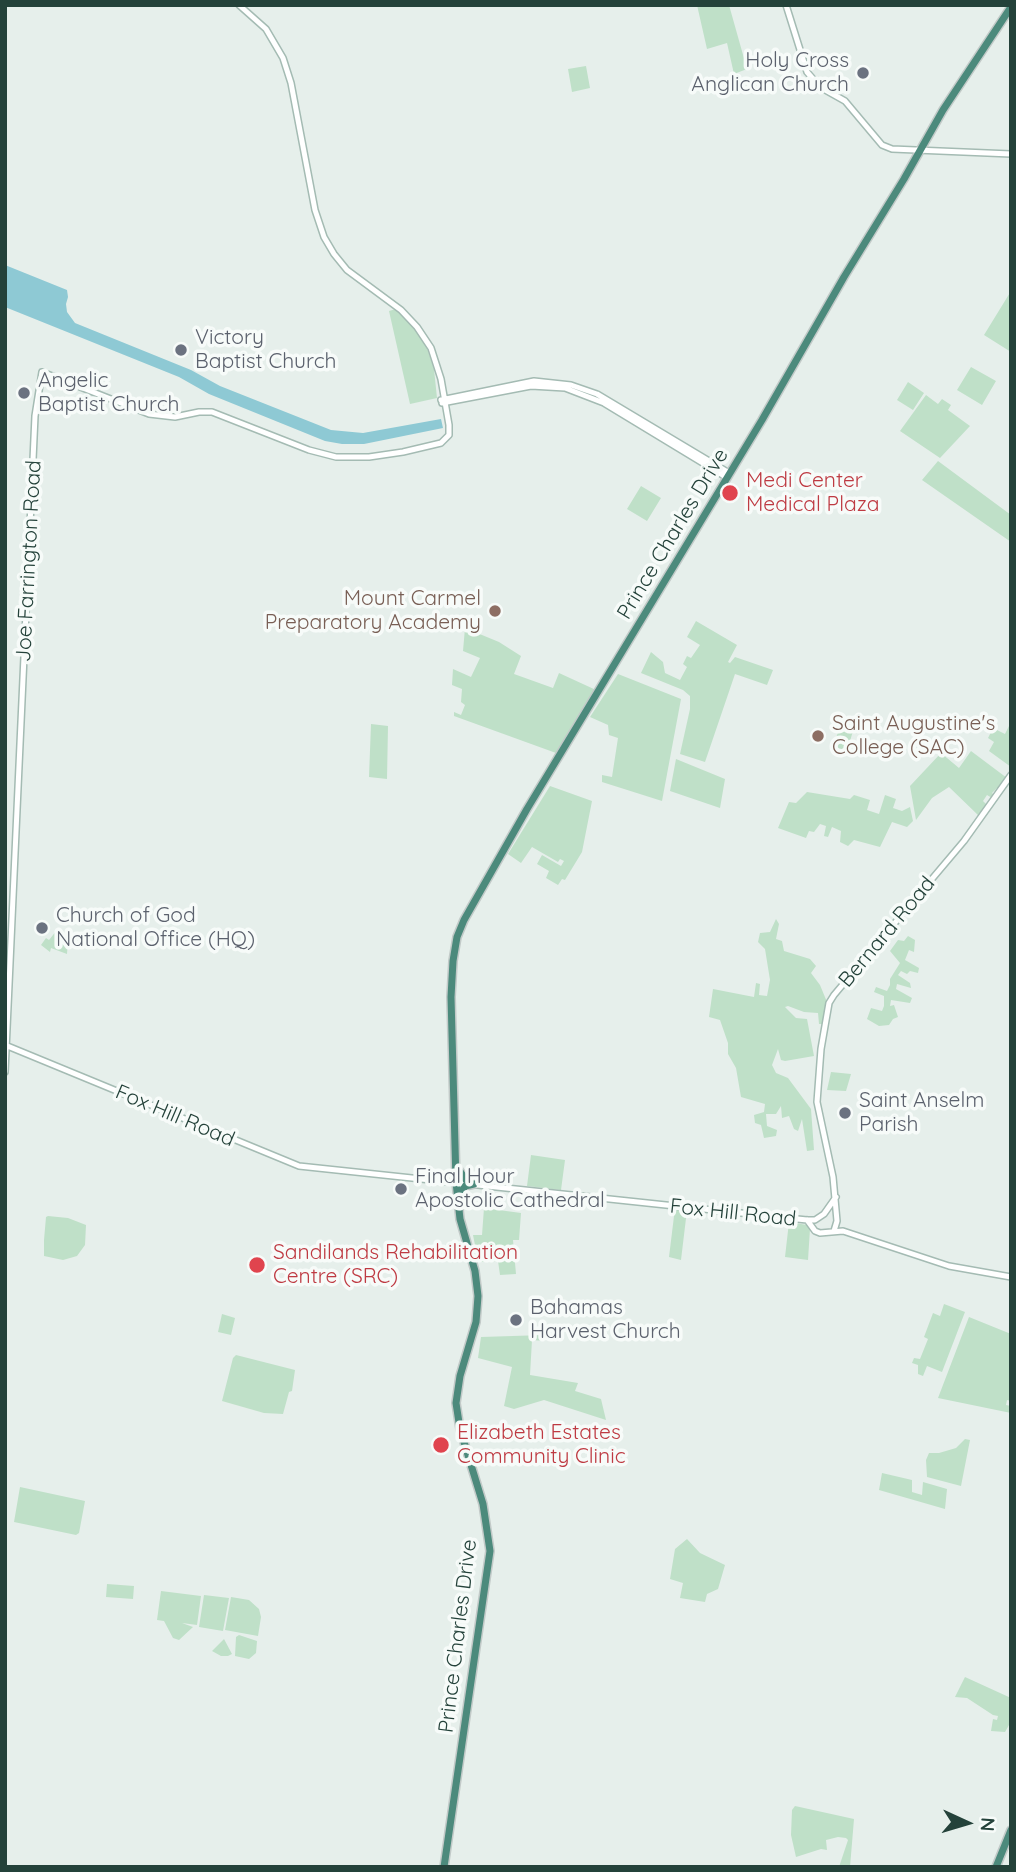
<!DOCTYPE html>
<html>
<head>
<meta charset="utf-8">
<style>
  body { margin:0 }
  #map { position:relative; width:1016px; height:1872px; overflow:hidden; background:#e6efeb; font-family:Quicksand,sans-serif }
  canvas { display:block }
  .frame { position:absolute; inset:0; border:7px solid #24423a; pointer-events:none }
  .north { position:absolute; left:932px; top:1788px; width:70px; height:70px; -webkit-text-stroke:5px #f7fbf9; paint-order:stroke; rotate:94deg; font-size:19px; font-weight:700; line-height:28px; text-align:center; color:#24423a }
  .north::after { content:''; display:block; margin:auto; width:24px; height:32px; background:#24423a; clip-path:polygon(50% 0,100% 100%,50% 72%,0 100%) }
</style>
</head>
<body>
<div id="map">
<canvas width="1016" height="1872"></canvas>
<div class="frame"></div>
<div class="north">N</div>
</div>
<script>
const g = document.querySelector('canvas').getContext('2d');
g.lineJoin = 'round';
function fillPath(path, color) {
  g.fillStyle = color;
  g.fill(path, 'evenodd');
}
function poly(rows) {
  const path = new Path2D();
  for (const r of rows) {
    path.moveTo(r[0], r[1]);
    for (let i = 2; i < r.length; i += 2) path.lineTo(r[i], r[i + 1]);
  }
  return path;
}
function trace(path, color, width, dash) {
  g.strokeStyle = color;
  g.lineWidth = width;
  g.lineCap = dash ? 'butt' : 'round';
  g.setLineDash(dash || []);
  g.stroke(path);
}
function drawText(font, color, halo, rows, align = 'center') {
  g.font = font + ' Quicksand,sans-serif';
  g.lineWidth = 7;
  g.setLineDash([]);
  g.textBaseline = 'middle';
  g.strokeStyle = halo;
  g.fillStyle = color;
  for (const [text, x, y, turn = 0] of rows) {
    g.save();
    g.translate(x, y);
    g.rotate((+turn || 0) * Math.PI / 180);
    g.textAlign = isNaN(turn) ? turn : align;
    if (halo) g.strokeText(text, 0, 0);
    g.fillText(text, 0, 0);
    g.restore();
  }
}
const green = poly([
  [697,5,729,5,747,69,734,74,727,43,707,49],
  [586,66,590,88,572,92,568,69],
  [1011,291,1011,352,984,335],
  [396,309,415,329,427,348,434,369,437,398,410,404,389,311],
  [971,367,996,381,982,405,957,390],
  [908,382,924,393,913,410,897,400],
  [926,395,938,404,942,399,951,405,948,410,970,426,940,458,900,431],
  [938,461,1011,515,1011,542,922,480],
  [641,486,661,498,647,521,627,509],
  [696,621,737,645,728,662,730,663,735,657,773,670,767,685,735,674,705,762,680,754,690,709,690,696,683,690,641,673,651,652,663,662,665,673,680,680,687,667,683,664,687,656,691,658,700,645,687,637],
  [465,628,499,642,521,656,514,674,553,688,559,673,596,690,556,753,454,716,454,712,461,715,465,705,461,702,462,689,452,685,453,669,471,677,480,658,463,651],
  [618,674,681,699,662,801,602,782,602,775,612,777,618,738,609,735,608,725,590,717],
  [371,724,388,726,387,779,369,777],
  [1009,726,1011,727,1011,767,989,751,994,742,988,738,993,728,1005,734],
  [840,727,853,731,847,751,833,746],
  [971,751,1007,778,999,789,997,788,992,793,994,795,992,798,987,795,983,801,987,805,979,816,949,787,932,798,916,820,910,786,941,753,959,768],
  [676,759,725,779,720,808,670,791],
  [550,786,592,801,582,852,565,880,562,879,558,885,546,878,549,871,537,864,542,855,561,866,564,861,560,859,558,862,532,847,521,863,508,854],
  [807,792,850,799,854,795,870,800,867,810,879,814,885,795,896,799,893,808,902,811,910,807,913,821,907,827,892,822,880,847,854,840,848,846,840,842,841,831,832,827,828,837,824,836,826,826,820,824,814,832,809,831,806,838,778,828,789,802,796,803],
  [776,919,779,924,776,939,782,941,784,951,810,959,816,966,811,973,820,985,827,1002,824,1024,819,1024,818,1013,804,1012,788,1006,785,1007,796,1018,807,1019,814,1056,785,1061,781,1060,778,1049,772,1065,776,1073,788,1078,811,1109,814,1150,807,1151,802,1119,798,1131,794,1129,789,1116,782,1118,781,1106,776,1114,766,1114,767,1126,777,1130,776,1136,764,1138,761,1125,755,1123,754,1115,764,1112,765,1104,741,1097,736,1068,728,1054,728,1043,720,1020,709,1017,713,989,754,997,756,983,760,984,759,995,767,996,770,980,765,949,758,942,760,933,770,932],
  [57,930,68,939,67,954,51,948,50,952,41,945,46,938,49,940],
  [908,936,915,940,914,952,909,950,905,960,919,968,918,973,910,971,907,974,901,971,898,975,910,983,911,988,897,984,896,989,912,998,910,1003,891,1000,890,1006,894,1005,898,1017,893,1019,889,1025,879,1026,867,1019,871,1008,882,1011,884,1006,884,996,874,992,876,987,887,991,890,985,890,979,900,963,890,951,898,940,904,941],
  [831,1072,851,1074,846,1091,827,1090],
  [531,1155,565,1160,561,1190,527,1186],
  [484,1208,521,1213,519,1240,513,1240,516,1274,500,1275,498,1261,480,1262,481,1251,476,1250,473,1235,482,1235],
  [675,1208,687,1210,681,1260,669,1257],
  [48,1216,68,1218,86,1225,85,1245,77,1256,63,1260,44,1256,44,1240,46,1217],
  [789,1222,807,1225,810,1229,808,1260,785,1257],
  [944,1304,965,1312,942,1372,927,1366,923,1376,918,1374,918,1365,912,1363,914,1358,920,1359,928,1339,924,1337,933,1313,940,1316],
  [222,1314,235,1318,231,1335,218,1332],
  [969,1317,1011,1334,1011,1401,1007,1400,1006,1405,1011,1406,1011,1413,938,1398],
  [544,1335,545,1341,532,1340,530,1375,578,1383,575,1391,601,1399,606,1420,544,1400,514,1409,504,1406,512,1367,478,1358,481,1337],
  [236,1355,295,1370,292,1391,289,1392,283,1414,264,1413,222,1401,233,1358],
  [965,1439,970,1440,961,1486,927,1477,926,1460,929,1453,939,1453,956,1448],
  [882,1473,912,1480,912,1492,922,1495,923,1482,947,1489,945,1509,879,1490],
  [20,1487,85,1501,79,1533,76,1535,14,1522],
  [687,1539,700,1553,725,1565,718,1589,707,1594,705,1602,680,1598,683,1583,670,1579,675,1549],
  [107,1584,134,1586,133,1599,106,1597],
  [161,1591,201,1596,197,1625,182,1623,193,1627,179,1640,173,1638,164,1621,157,1620],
  [204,1595,229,1598,223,1631,199,1627],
  [231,1597,249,1600,259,1609,261,1617,258,1636,225,1630],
  [239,1635,257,1641,256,1653,249,1659,235,1656,236,1637],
  [224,1639,232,1654,228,1656,221,1656,212,1651],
  [965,1677,1011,1698,1011,1726,1009,1725,1005,1732,991,1731,993,1719,997,1720,998,1716,993,1715,967,1698,955,1697],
  [795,1806,854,1819,850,1867,839,1867,848,1840,846,1838,838,1837,826,1840,827,1850,821,1849,796,1857,791,1835,792,1810]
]);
const water = poly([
  [5,265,67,290,68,297,66,304,67,312,75,323,191,370,220,386,331,430,363,433,441,419,443,428,364,444,342,444,325,441,209,394,179,377,5,307]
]);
const secondary = poly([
  [786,5,807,72,820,87,845,101,882,145,892,149,1011,154],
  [441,400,534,381,571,385,597,394,729,473],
  [442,403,531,386,565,388,604,403,726,477],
  [5,1045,299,1166,807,1220,815,1220,824,1214,836,1197],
  [5,1072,35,416,42,372,149,414,175,417,199,412,212,412,309,450,336,457,369,457,403,452,441,443,449,435,449,425,441,379,431,348,417,327,401,310,347,270,334,254,324,237,315,210,291,83,283,58,266,29,239,5],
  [807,1220,815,1231,820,1233,843,1231,949,1266,1011,1277],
  [834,1231,837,1221,833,1177,817,1102,821,1049,829,1003,834,995,964,841,1011,775]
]);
const trunk = poly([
  [459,1170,466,1180],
  [461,1193,465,1186,474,1184],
  [444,1867,490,1551,483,1504,460,1429,456,1403,460,1376,476,1322,478,1296,475,1271,460,1219,456,1182,451,997,453,961,457,937,464,920,527,809,762,420,844,277,904,179,943,110,1011,7],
  [996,1867,1011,1830]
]);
const markers = [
  [863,73,7,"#6b7280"],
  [181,350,7,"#6b7280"],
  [24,393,7,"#6b7280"],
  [730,493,9,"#e0444e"],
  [495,611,7,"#8d6e63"],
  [818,736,7,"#8d6e63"],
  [42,928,7,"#6b7280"],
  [845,1113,7,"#6b7280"],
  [401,1189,7,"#6b7280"],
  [257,1265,9,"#e0444e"],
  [516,1320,7,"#6b7280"],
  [441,1445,9,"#e0444e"]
];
const worshipNames = [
  ["Holy Cross",849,61,"right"],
  ["Anglican Church",849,85,"right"],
  ["Victory",195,338],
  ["Baptist Church",195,362],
  ["Angelic",38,381],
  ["Baptist Church",38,405],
  ["Church of God",56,916],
  ["National Office (HQ)",56,940],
  ["Saint Anselm",859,1101],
  ["Parish",859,1125],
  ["Final Hour",415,1177],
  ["Apostolic Cathedral",415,1201],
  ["Bahamas",530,1308],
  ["Harvest Church",530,1332]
];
const healthNames = [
  ["Medi Center",746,481],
  ["Medical Plaza",746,505],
  ["Sandilands Rehabilitation",273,1253],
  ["Centre (SRC)",273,1277],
  ["Elizabeth Estates",457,1433],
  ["Community Clinic",457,1457]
];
const streetNames = [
  ["Prince Charles Drive",673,534,-59],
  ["Joe Farrington Road",29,561,-87],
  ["Bernard Road",887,932,-50],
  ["Fox Hill Road",175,1116,23],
  ["Fox Hill Road",733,1213,6],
  ["Prince Charles Drive",458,1636,-83]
];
const educationNames = [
  ["Mount Carmel",481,599],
  ["Preparatory Academy",481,623],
  ["Saint Augustine's",832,724,"left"],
  ["College (SAC)",832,748,"left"]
];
fillPath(green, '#bfe0c8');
fillPath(water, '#8ec9d4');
trace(secondary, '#a4bbb3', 8);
trace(trunk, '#c2cac8', 10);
trace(secondary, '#fff', 5);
trace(trunk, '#4c8a7c', 7);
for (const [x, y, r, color] of markers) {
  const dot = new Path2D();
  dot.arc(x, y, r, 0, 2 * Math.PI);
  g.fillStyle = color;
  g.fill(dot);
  trace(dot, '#f7fbf9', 2.5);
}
drawText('21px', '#5b616d', '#f7fbf9', worshipNames, 'left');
drawText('21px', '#be3a42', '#f7fbf9', healthNames, 'left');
drawText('21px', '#24423a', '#f7fbf9', streetNames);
drawText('21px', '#785e54', '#f7fbf9', educationNames, 'right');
</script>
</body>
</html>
